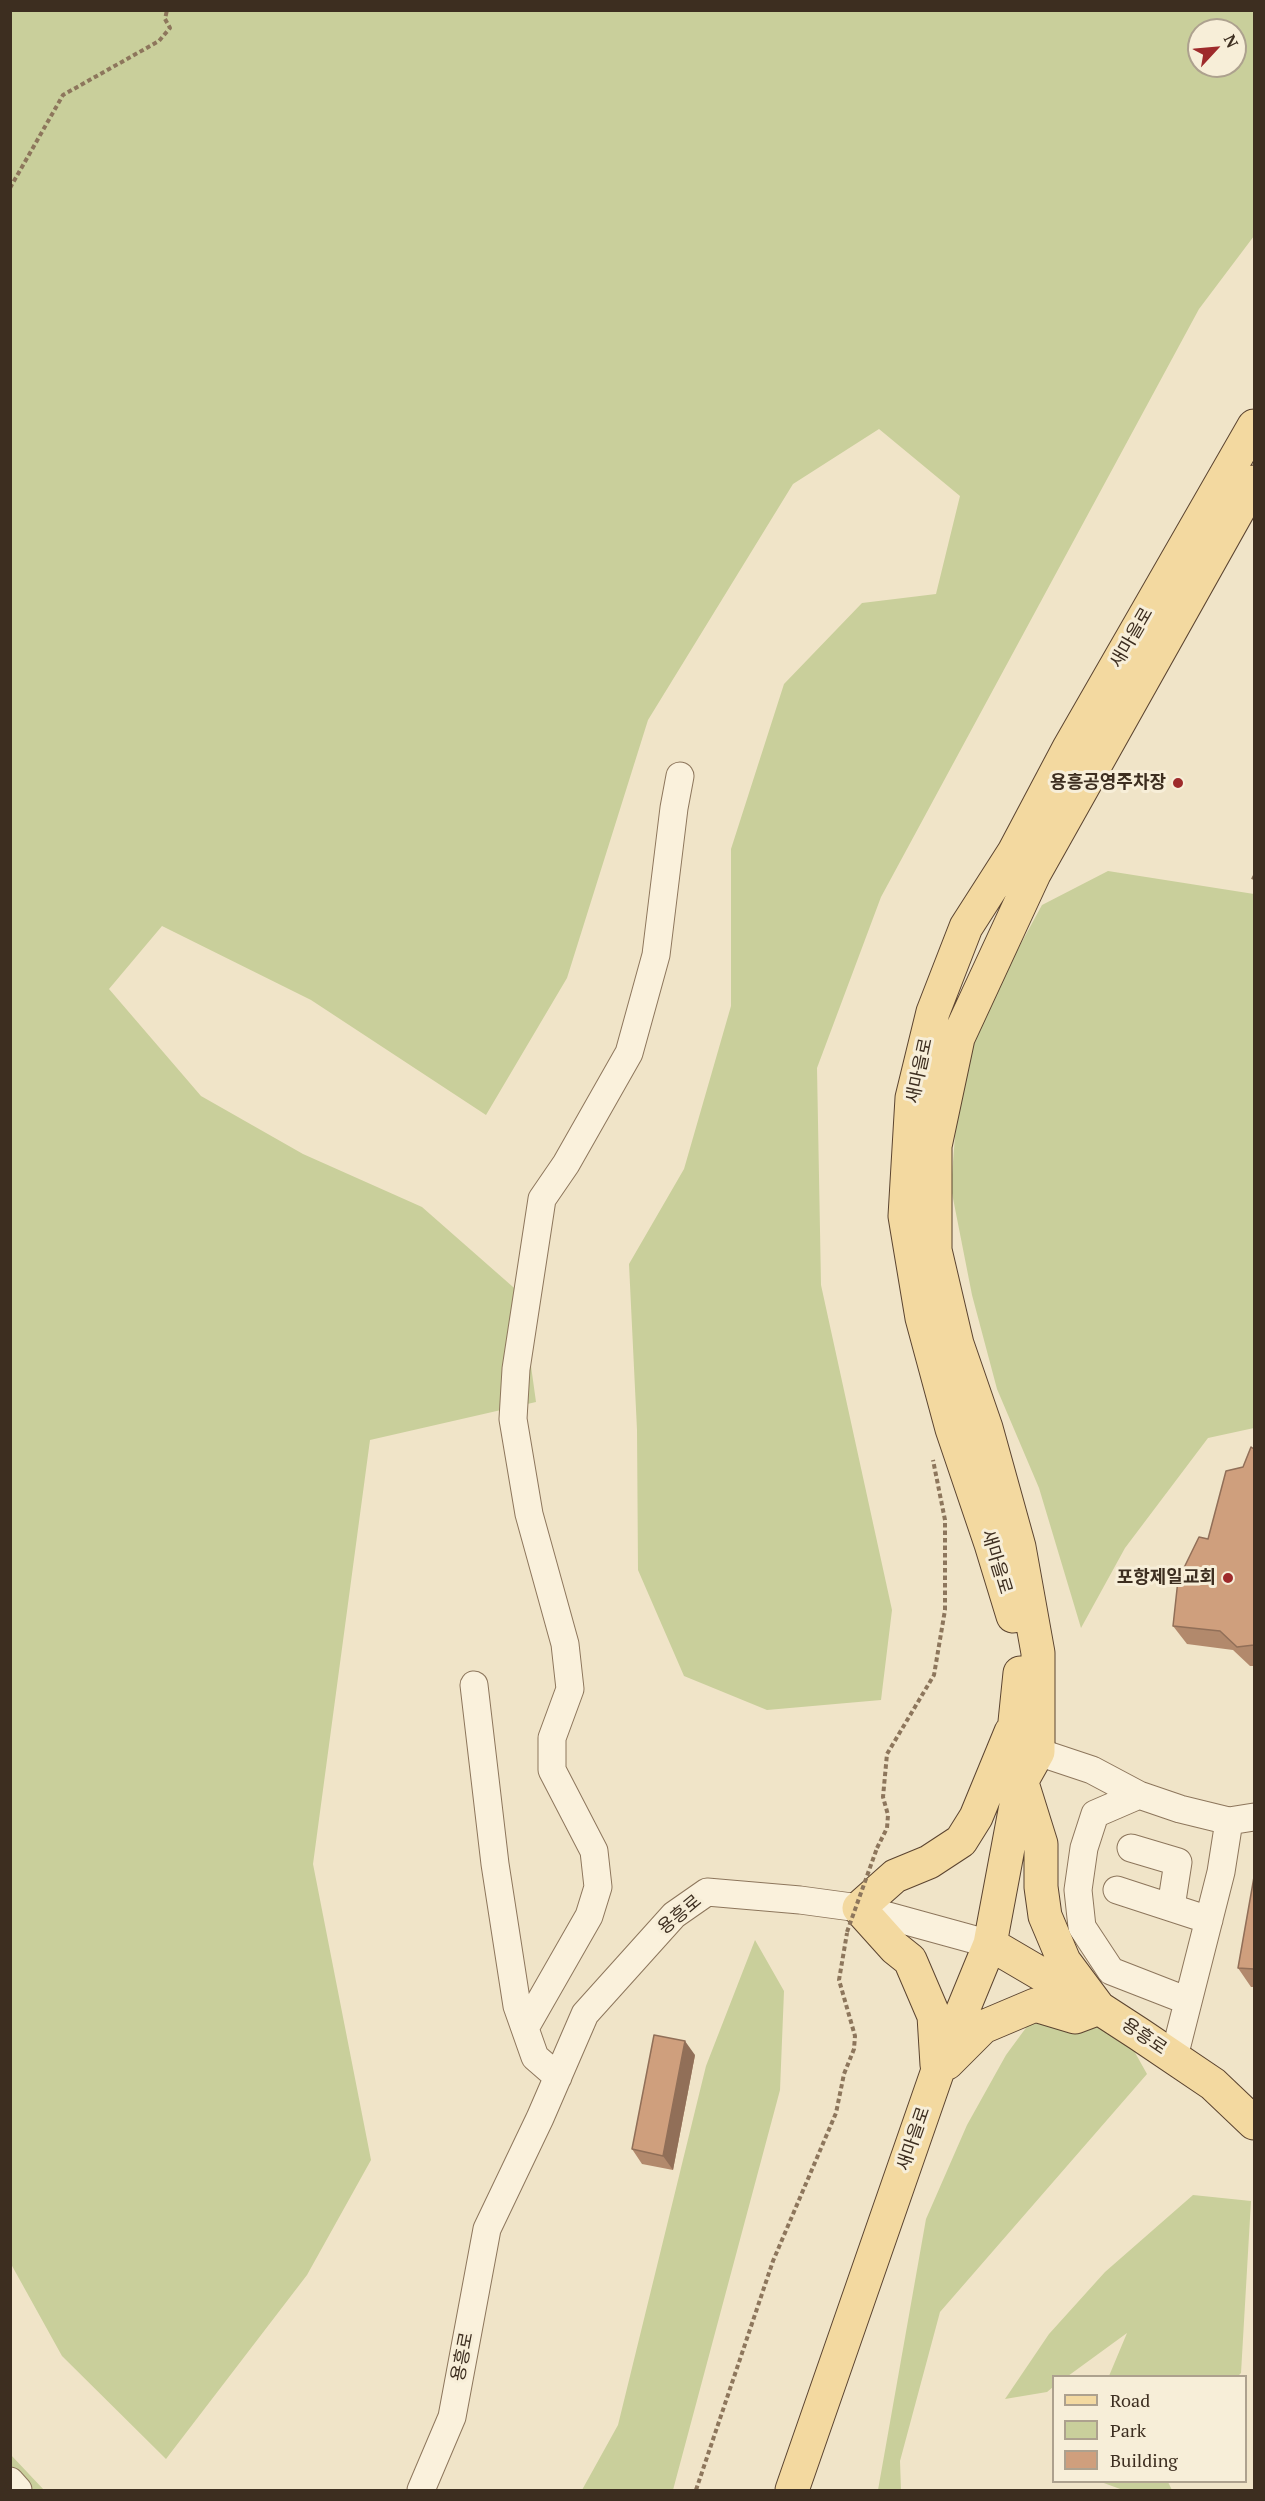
<!DOCTYPE html>
<html>
<head>
<meta charset="utf-8">
<style>
  body { margin:0 }
  #map { position:relative; width:1265px; height:2501px; overflow:hidden; background:#f0e4c8; font-family:"PT Serif",serif }
  canvas { display:block }
  .frame { position:absolute; inset:0; border:12px solid #3d2e20; pointer-events:none }
  .legend { position:absolute; left:1052px; top:2375px; width:195px; height:108px; box-sizing:border-box; background:#f7eed8; border:2px solid #ada18e; margin:0; padding:8px 10px; list-style:none; font-size:18px; color:#3d2e20 }
  .legend li { display:flex; align-items:center; gap:12px; height:30px }
  .legend b { width:30px; border:2px solid #ada18e }
  .north { position:absolute; left:1187px; top:18px; width:60px; height:60px; box-sizing:border-box; background:#f7eed8; border:2px solid #ada18e; border-radius:50%; rotate:64deg; font-size:16px; font-weight:700; line-height:24px; text-align:center; color:#3d2e20 }
  .north::after { content:''; display:block; margin:auto; width:21px; height:27px; background:#9e2a2b; clip-path:polygon(50% 0,100% 100%,50% 72%,0 100%) }
</style>
</head>
<body>
<div id="map">
<canvas width="1265" height="2501"></canvas>
<div class="frame"></div>
<ul class="legend">
<li><b style="height:8px;background:#f3d9a0"></b>Road</li>
<li><b style="height:16px;background:#c9cf9b"></b>Park</li>
<li><b style="height:16px;background:#cf9f7d"></b>Building</li>
</ul>
<div class="north">N</div>
</div>
<script>
const g = document.querySelector('canvas').getContext('2d');
g.lineJoin = 'round';
function fillPath(path, color) {
  g.fillStyle = color;
  g.fill(path, 'evenodd');
}
function poly(rows) {
  const path = new Path2D();
  for (const r of rows) {
    path.moveTo(r[0], r[1]);
    for (let i = 2; i < r.length; i += 2) path.lineTo(r[i], r[i + 1]);
  }
  return path;
}
function trace(path, color, width, dash) {
  g.strokeStyle = color;
  g.lineWidth = width;
  g.lineCap = dash ? 'butt' : 'round';
  g.setLineDash(dash || []);
  g.stroke(path);
}
function drawText(font, color, halo, rows, align = 'center') {
  g.font = font + ' "PT Serif","Noto Sans KR",serif';
  g.lineWidth = 6;
  g.setLineDash([]);
  g.textBaseline = 'middle';
  g.strokeStyle = halo;
  g.fillStyle = color;
  for (const [text, x, y, turn = 0] of rows) {
    g.save();
    g.translate(x, y);
    g.rotate((+turn || 0) * Math.PI / 180);
    g.textAlign = isNaN(turn) ? turn : align;
    if (halo) g.strokeText(text, 0, 0);
    g.fillText(text, 0, 0);
    g.restore();
  }
}
const green = poly([
  [10,11,1254,11,1254,236,1199,309,881,897,817,1068,821,1285,892,1610,881,1700,767,1710,684,1676,638,1570,637,1430,629,1264,684,1169,731,1006,731,849,784,684,862,603,936,594,960,496,879,429,793,484,648,720,567,978,486,1115,311,1000,162,926,109,989,201,1096,303,1154,422,1207,521,1294,536,1402,370,1440,313,1864,371,2160,307,2275,166,2459,62,2356,11,2264],
  [1199,30,1235,30,1235,66,1199,66],
  [1108,871,1254,894,1254,1428,1208,1438,1125,1548,1081,1628,1039,1488,997,1389,972,1295,951,1188,960,1071,972,1033,1042,905],
  [755,1940,784,1991,780,2090,673,2490,582,2490,618,2425,706,2066],
  [1056,1987,1114,2015,1147,2074,940,2312,900,2461,901,2490,878,2490,926,2219,967,2125,1006,2055],
  [1193,2195,1251,2201,1241,2373,1238,2376,1109,2376,1127,2333,1068,2376,1054,2376,1053,2387,1047,2392,1005,2399,1049,2334,1105,2272],
  [11,2455,44,2490,11,2490],
  [1101,2482,1168,2482,1172,2490,1123,2490]
]);
const path = poly([
  [10,188,63,95,159,41,170,28,165,19,167,10],
  [1252,877,1254,878],
  [877,1848,887,1828,888,1815,883,1797,887,1754,934,1675,945,1610,945,1520,933,1460],
  [696,2490,773,2261,836,2113,844,2074,854,2049,855,2036,839,1980,847,1933]
]);
const minor = poly([
  [474,1685,495,1864,517,2006,535,2057,558,2077],
  [1038,1752,1092,1770,1139,1795],
  [1229,1821,1254,1817],
  [1131,1848,1178,1862,1171,1907],
  [1117,1890,1209,1920],
  [525,2028,589,1916,598,1887,594,1851,552,1770,552,1738,570,1689,565,1644,529,1514,513,1419,516,1369,542,1199,566,1164,629,1053,656,955,674,808,680,776],
  [1174,2057,1221,1872,1229,1821,1180,1809,1139,1795,1095,1814,1084,1848,1078,1890,1082,1927,1111,1971,1188,2001],
  [10,2481,18,2490],
  [421,2490,452,2417,487,2229,540,2118,585,2014,674,1915,707,1892,800,1900,859,1908,990,1944]
]);
const major = poly([
  [1013,1616,991,1544,952,1429,922,1318,905,1216,912,1098,933,1012,966,927,1014,852,1069,748,1254,426],
  [1020,1673,1012,1751,1041,1844,1041,1887,1045,1916,1064,1961,1099,2008],
  [990,1944,1099,2008,1139,2034,1213,2084,1254,2123],
  [947,2063,983,2027,1035,2005,1075,2017,1099,2008],
  [937,2065,934,2016,910,1960,895,1948,859,1908,895,1876,929,1862,961,1841,976,1817,1011,1732],
  [792,2490,937,2073,990,1944,1020,1784,1038,1752,1038,1653,1019,1547,986,1428,957,1344,935,1250,935,1146,958,1038,1034,874,1254,482]
]);
const pathBridge = poly([
  [847,1932,877,1848]
]);
const wall = poly([
  [1254,1449,1254,1666,1250,1666,1233,1650,1187,1644,1173,1626,1208,1539,1243,1467],
  [1254,1877,1254,1987,1251,1987,1238,1968],
  [695,2055,673,2170,642,2164,632,2149]
]);
const shadedWall = poly([
  [685,2041,695,2055,673,2170,663,2156]
]);
const building = poly([
  [1251,1447,1254,1449,1254,1645,1237,1647,1220,1631,1173,1626,1178,1580,1199,1537,1208,1539,1226,1471,1243,1467,1251,1447],
  [1254,1877,1254,1969,1238,1968,1254,1877],
  [654,2035,685,2041,663,2156,632,2149,654,2035]
]);
const markers = [
  [1178,783,6,"#9e2a2b"],
  [1228,1578,6,"#9e2a2b"]
];
const streetNames = [
  ["새마을로",1132,638,-60],
  ["새마을로",920,1071,-78],
  ["새마을로",996,1562,73],
  ["용흥로",680,1915,-40],
  ["용흥로",1144,2037,34],
  ["새마을로",914,2139,-71],
  ["용흥로",463,2357,-79]
];
const poiNames = [
  ["용흥공영주차장",1166,783],
  ["포항제일교회",1216,1578]
];
fillPath(green, '#c9cf9b');
trace(minor, '#8d765c', 29);
trace(major, '#5b4430', 35);
trace(path, '#8d765c', 4, [4.5, 3]);
trace(minor, '#faf1dc', 27);
trace(major, '#f3d9a0', 33);
trace(pathBridge, '#8d765c', 4, [4.5, 3]);
fillPath(wall, '#b2896c');
fillPath(shadedWall, '#916f58');
fillPath(building, '#cf9f7d');
trace(building, '#916f58', 1.5);
for (const [x, y, r, color] of markers) {
  const dot = new Path2D();
  dot.arc(x, y, r, 0, 2 * Math.PI);
  g.fillStyle = color;
  g.fill(dot);
  trace(dot, '#f7eed8', 2);
}
drawText('18px', '#3d2e20', '#f7eed8', streetNames);
drawText('bold 18px', '#3d2e20', '#f7eed8', poiNames, 'right');
</script>
</body>
</html>
